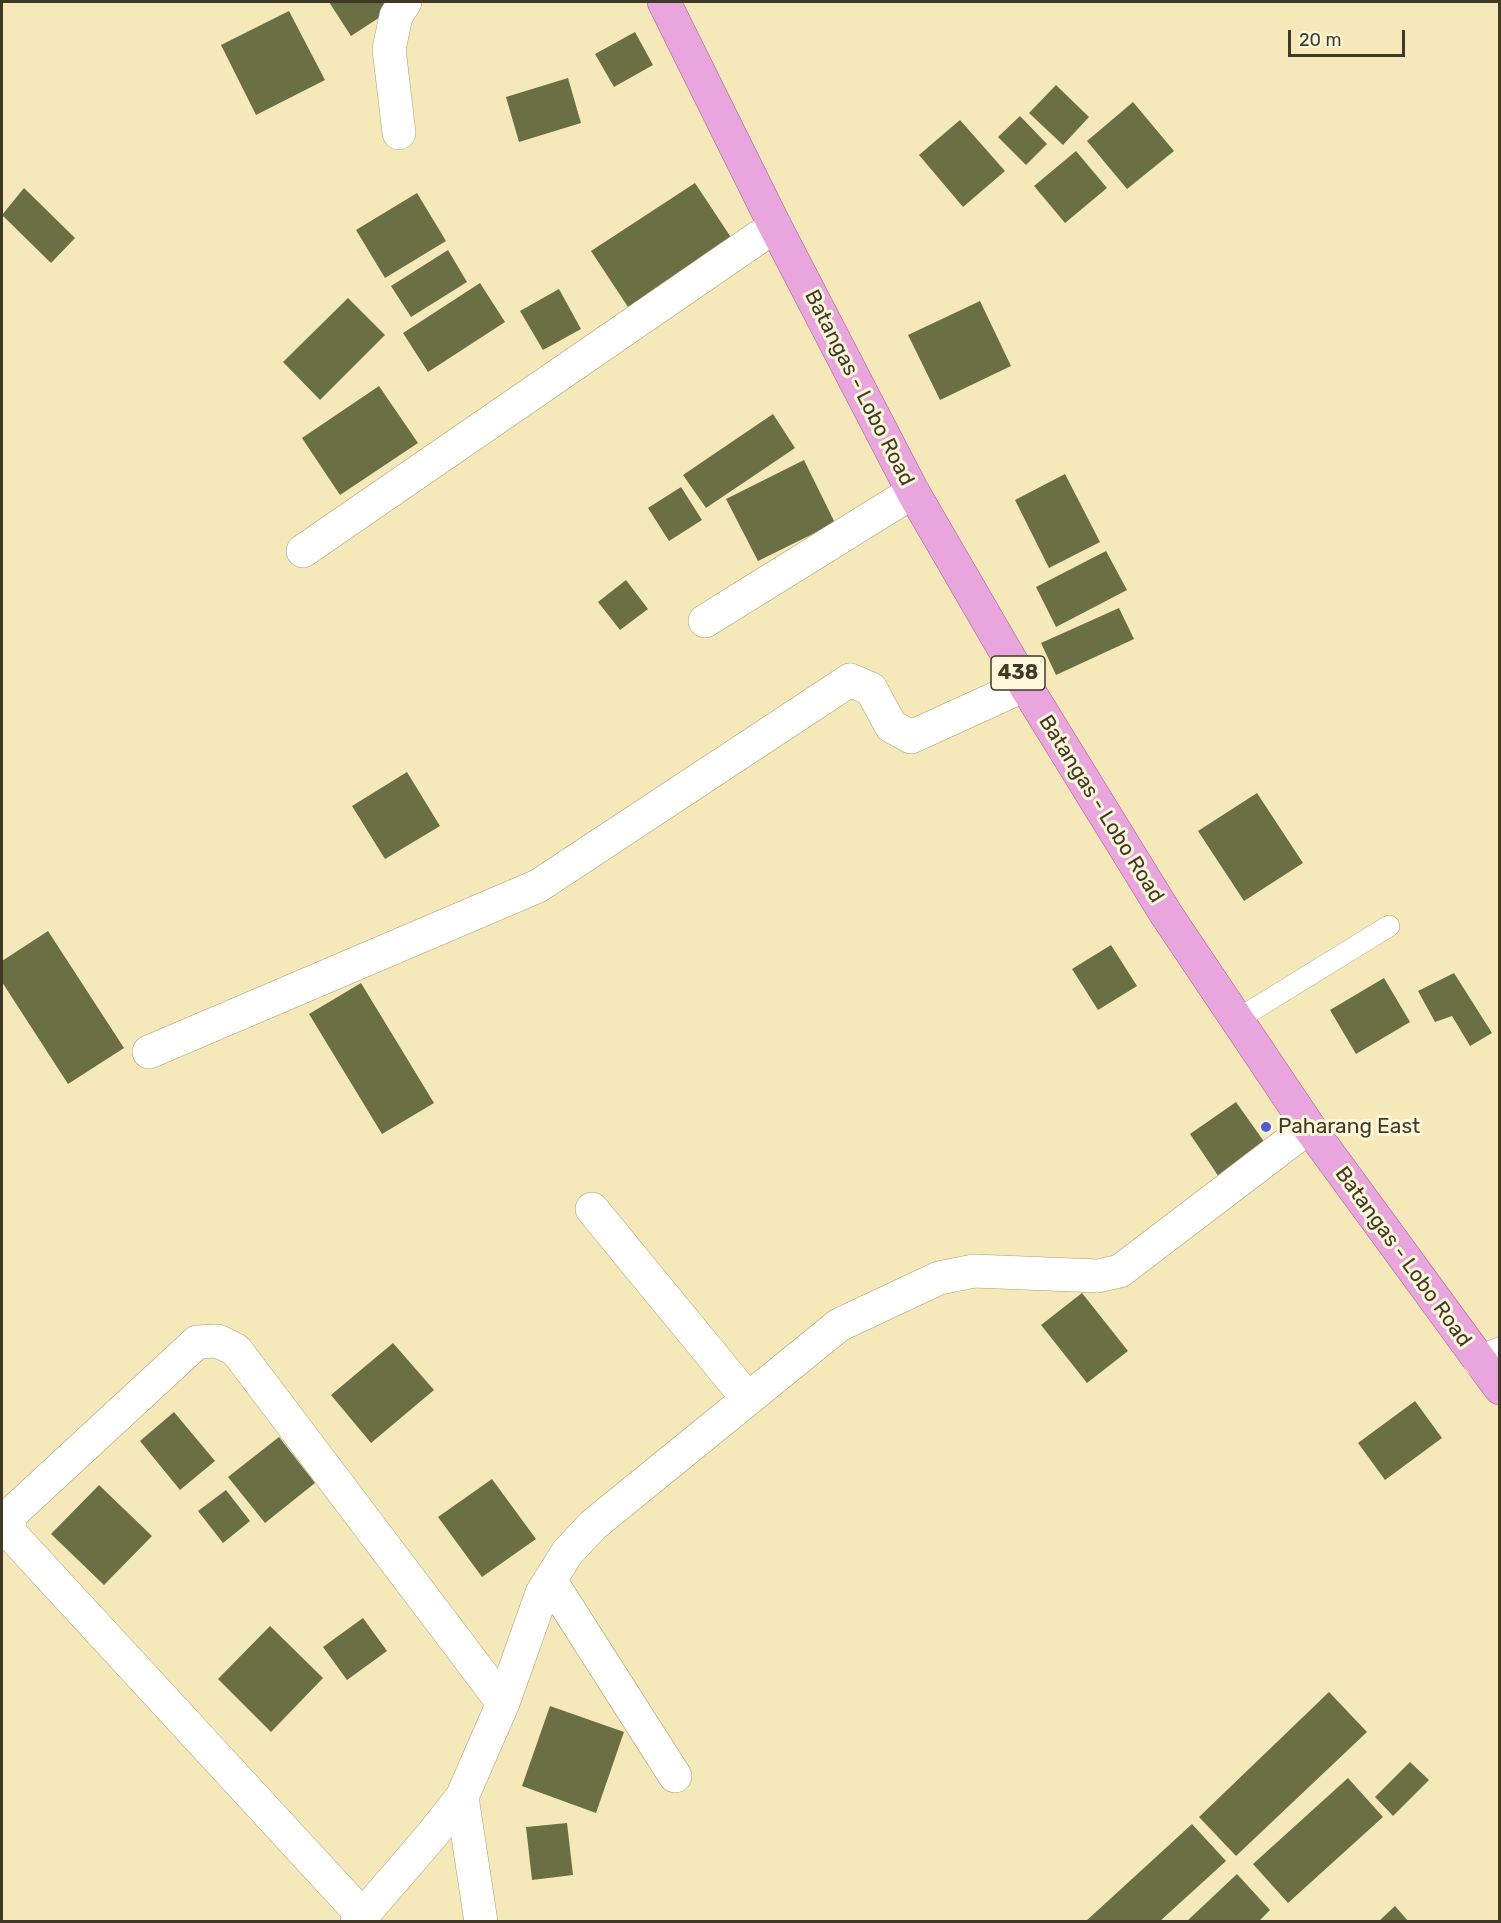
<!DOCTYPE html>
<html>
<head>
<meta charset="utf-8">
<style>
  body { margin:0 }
  #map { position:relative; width:1501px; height:1923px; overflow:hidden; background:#f6e9b9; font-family:Rubik,sans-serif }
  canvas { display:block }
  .frame { position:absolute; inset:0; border:3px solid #3f3926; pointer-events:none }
  .scale { position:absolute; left:1288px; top:30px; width:117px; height:27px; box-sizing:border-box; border:3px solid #3f3926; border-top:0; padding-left:8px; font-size:18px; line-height:21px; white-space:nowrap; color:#3f3926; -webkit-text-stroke:4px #fef7da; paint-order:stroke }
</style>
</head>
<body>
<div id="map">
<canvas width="1501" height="1923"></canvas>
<div class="frame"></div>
<div class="scale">20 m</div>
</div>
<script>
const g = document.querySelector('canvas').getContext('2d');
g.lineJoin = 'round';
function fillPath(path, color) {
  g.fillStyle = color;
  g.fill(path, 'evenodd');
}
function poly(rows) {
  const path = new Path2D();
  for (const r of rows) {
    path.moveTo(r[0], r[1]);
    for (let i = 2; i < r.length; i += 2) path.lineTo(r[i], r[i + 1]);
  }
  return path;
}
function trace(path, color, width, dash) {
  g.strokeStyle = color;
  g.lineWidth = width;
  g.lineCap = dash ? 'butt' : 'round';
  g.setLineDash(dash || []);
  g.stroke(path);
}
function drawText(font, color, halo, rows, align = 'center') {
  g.font = font + ' Rubik,sans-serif';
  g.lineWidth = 6;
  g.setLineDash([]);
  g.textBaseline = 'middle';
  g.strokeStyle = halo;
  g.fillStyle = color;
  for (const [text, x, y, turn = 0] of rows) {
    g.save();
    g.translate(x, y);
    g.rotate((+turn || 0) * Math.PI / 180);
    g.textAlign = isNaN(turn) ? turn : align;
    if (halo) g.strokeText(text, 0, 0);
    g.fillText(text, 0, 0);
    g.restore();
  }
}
const building = poly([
  [329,2,394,2,397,6,351,36],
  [289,11,325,80,256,115,221,45],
  [635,32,653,65,614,87,595,54],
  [568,78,581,123,519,142,506,97],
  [1056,85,1089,117,1063,145,1029,113],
  [1133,102,1174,151,1127,189,1087,141],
  [1020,116,1047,144,1026,165,998,137],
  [960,120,1005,171,963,207,919,155],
  [1076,151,1107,188,1065,223,1034,186],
  [695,183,736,245,632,313,591,251],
  [24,188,75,238,51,263,2,215],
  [417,193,446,241,385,278,356,230],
  [448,250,467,282,411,317,391,286],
  [480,283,505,322,428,372,403,333],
  [559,289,581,329,543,350,520,311],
  [348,298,385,335,320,400,283,362],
  [980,301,1011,366,940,400,908,335],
  [379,386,418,443,340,495,302,438],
  [773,414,795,448,706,508,683,475],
  [804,460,835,523,758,561,726,499],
  [1065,474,1100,542,1049,568,1015,500],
  [681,487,702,520,669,541,648,508],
  [1106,551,1127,590,1056,627,1036,587],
  [626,580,648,609,620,630,598,602],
  [1119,608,1134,639,1056,675,1041,643],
  [407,772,440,826,385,859,352,806],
  [1257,793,1303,863,1244,901,1198,831],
  [48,931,124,1048,68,1084,2,982,2,961],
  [1111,945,1137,986,1098,1010,1072,969],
  [1454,973,1492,1033,1470,1046,1452,1016,1435,1022,1418,991],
  [1384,978,1410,1022,1356,1054,1330,1010],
  [361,983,434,1103,382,1134,309,1014],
  [1236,1102,1270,1150,1223,1183,1190,1134],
  [1082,1293,1128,1351,1087,1383,1041,1325],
  [393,1343,434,1390,371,1443,331,1395],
  [1415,1401,1442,1438,1385,1480,1358,1443],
  [174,1412,215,1461,180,1490,140,1441],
  [279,1437,315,1483,265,1523,228,1477],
  [492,1479,536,1539,482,1577,438,1517],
  [99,1485,152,1536,104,1585,51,1534],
  [226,1490,250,1521,223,1543,198,1511],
  [363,1618,387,1651,347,1680,323,1647],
  [270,1626,323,1678,271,1732,218,1679],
  [1329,1692,1367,1732,1236,1856,1199,1817],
  [550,1706,624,1732,596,1813,522,1786],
  [1410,1762,1429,1780,1393,1816,1375,1797],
  [1348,1778,1383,1817,1288,1903,1253,1864],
  [567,1823,573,1875,532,1880,526,1827],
  [1192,1824,1226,1861,1159,1922,1085,1922],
  [1237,1874,1270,1910,1258,1922,1186,1922],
  [1395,1906,1409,1922,1378,1922]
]);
const service = poly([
  [1238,1019,1389,926]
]);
const minor = poly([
  [399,133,389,49,396,16,405,2],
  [303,551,775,226],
  [705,621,913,492],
  [149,1052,538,886,850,680,871,689,891,726,911,737,1025,685],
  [592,1209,748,1399],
  [1480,1362,1500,1354],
  [550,1580,675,1776],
  [462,1797,481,1922],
  [363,1916,10,1533,10,1515,197,1342,218,1341,236,1350,503,1703],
  [357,1922,432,1835,462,1797,503,1703,542,1593,567,1553,593,1525,839,1325,939,1278,974,1271,1098,1276,1120,1271,1309,1127]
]);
const primary = poly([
  [664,2,775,226,913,492,1025,685,1166,914,1309,1127,1500,1388]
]);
const markers = [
  [1266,1127,6,"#525cd2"]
];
const shields = [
  [1018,673,54]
];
const shieldNames = [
  ["438",1018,673]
];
const streetNames = [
  ["Batangas - Lobo Road",859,388,63],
  ["Batangas - Lobo Road",1101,809,58],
  ["Batangas - Lobo Road",1403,1257,54]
];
const poiNames = [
  ["Paharang East",1278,1127]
];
fillPath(building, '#6a6f44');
trace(service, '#aa9d70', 22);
trace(minor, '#aa9d70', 34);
trace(primary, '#a4588e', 34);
trace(service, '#fff', 21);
trace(minor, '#fff', 33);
trace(primary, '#e9a5dd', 33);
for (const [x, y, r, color] of markers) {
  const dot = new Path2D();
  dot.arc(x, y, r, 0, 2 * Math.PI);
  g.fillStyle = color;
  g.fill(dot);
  trace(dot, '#fef7da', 2);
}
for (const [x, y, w] of shields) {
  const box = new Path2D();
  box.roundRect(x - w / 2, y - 17, w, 34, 4.5);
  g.fillStyle = '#fef7da';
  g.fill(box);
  trace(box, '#3f3926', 1.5);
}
drawText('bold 20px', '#3f3926', null, shieldNames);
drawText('21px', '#3f3926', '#fef7da', streetNames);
drawText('21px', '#3f3926', '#fef7da', poiNames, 'left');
</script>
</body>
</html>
